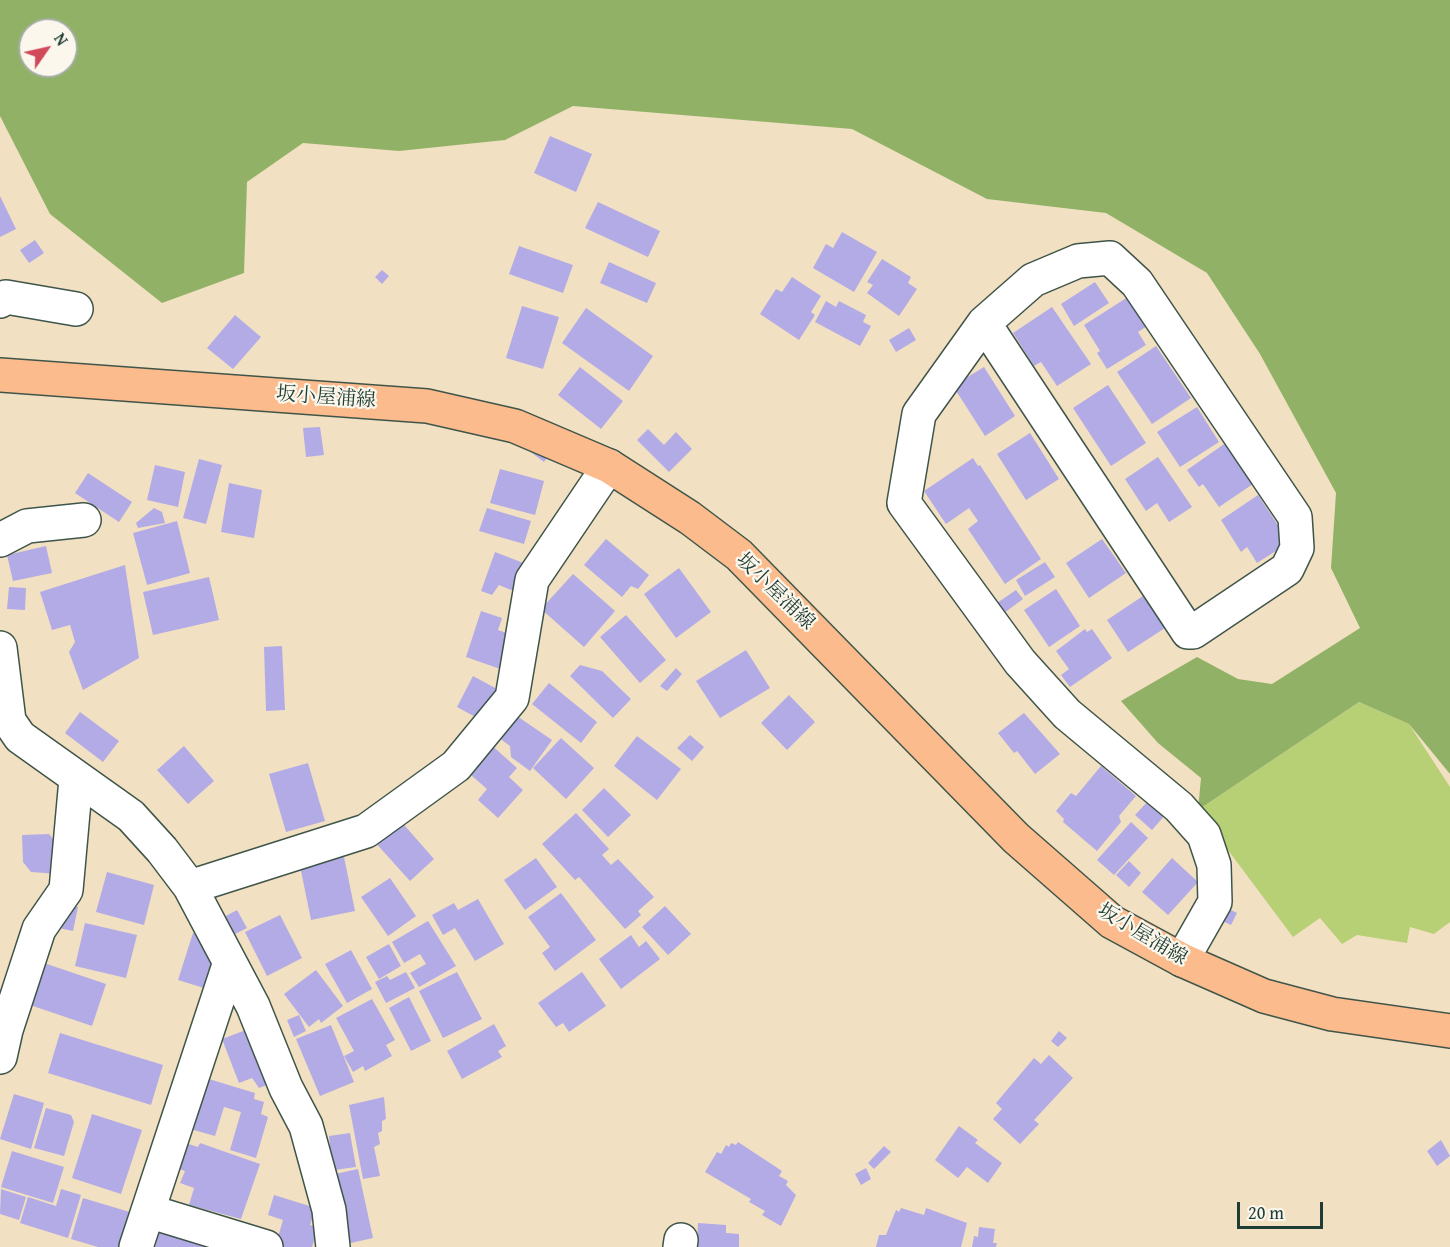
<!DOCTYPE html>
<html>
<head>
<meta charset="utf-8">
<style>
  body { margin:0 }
  #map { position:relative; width:1450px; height:1247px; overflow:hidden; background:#f2e0c2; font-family:"Gentium Book Plus",serif }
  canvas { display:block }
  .north { position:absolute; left:18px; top:18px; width:60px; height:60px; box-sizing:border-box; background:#fbf7ec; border:2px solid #a3ada2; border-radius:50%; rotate:56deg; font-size:16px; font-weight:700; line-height:24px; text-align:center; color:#1f3d34 }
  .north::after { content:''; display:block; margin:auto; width:21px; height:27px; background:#d1495b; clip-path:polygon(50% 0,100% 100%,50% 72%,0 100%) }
  .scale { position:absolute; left:1237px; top:1202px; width:86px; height:27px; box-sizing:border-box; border:3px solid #1f3d34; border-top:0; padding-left:8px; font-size:18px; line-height:21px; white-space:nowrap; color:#1f3d34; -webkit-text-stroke:4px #fbf7ec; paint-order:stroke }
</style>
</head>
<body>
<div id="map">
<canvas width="1450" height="1247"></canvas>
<div class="north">N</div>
<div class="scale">20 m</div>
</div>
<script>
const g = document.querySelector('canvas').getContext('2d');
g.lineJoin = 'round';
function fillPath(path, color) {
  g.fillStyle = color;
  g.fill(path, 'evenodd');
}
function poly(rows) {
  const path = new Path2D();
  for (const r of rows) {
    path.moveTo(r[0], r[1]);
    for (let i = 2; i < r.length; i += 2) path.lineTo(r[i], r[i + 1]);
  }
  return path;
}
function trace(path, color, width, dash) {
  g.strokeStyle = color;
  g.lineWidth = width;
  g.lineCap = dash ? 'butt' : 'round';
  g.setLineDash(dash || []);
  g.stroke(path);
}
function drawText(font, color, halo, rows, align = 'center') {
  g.font = font + ' "Gentium Book Plus","Noto Serif JP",serif';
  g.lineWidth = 4.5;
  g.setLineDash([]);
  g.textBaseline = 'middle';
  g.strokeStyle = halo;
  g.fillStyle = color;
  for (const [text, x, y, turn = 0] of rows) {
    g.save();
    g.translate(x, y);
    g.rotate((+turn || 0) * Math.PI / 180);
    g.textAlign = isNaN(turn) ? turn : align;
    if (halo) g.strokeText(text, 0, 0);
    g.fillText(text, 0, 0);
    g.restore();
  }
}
const green = poly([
  [1359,702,1409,724,1450,787,1450,922,1434,934,1410,927,1407,943,1357,935,1342,944,1320,918,1293,937,1198,810]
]);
const forest = poly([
  [0,0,1450,0,1450,774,1409,724,1359,702,1198,810,1201,778,1158,743,1121,701,1197,657,1238,679,1272,684,1360,628,1331,568,1336,493,1260,354,1207,273,1106,213,987,199,852,129,573,106,505,140,399,151,303,143,247,182,244,273,162,303,50,214,0,116],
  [30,30,66,30,66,66,30,66]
]);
const building = poly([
  [550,136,592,154,576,192,534,173],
  [0,196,16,229,0,237],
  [598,202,660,231,648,257,585,228],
  [842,232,877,252,854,292,813,268,826,244,833,248],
  [35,240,44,253,29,263,20,250],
  [519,246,573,265,563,293,509,274],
  [882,259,911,277,908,283,917,289,899,316,867,293,873,285,867,282],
  [609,262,656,283,647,303,600,283],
  [382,270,389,276,382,284,375,277],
  [792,277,821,296,811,312,815,315,799,340,760,314,776,289,782,292],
  [1095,282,1109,303,1074,326,1061,304],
  [1128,297,1147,326,1138,332,1146,345,1107,369,1097,353,1100,351,1084,325],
  [826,301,836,307,839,301,866,315,863,322,871,326,860,346,815,322],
  [522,306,559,317,543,369,506,358],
  [1052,307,1091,364,1057,386,1041,362,1034,366,1013,333],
  [586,308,653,356,629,391,562,343],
  [235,315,261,337,233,369,207,348],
  [909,328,916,340,896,352,889,340],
  [1156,346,1191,398,1152,424,1117,372],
  [580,367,623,401,601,429,558,395],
  [984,367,1015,416,985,436,953,386],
  [1108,385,1146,443,1111,466,1073,408],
  [1197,407,1219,442,1180,467,1157,432],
  [320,427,324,455,306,457,303,428],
  [648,429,664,445,676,432,692,449,669,472,637,440],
  [1030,433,1059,479,1026,500,997,454],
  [1227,442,1256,482,1219,507,1203,484,1199,487,1187,470],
  [533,443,549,454,544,462,528,450],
  [1158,457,1192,507,1169,522,1157,503,1146,511,1125,479],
  [973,458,978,466,980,465,1041,559,1005,584,968,529,978,521,969,508,946,524,924,491],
  [199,459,222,465,206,524,183,518],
  [155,465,185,472,178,507,147,500],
  [500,469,544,481,535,515,490,503],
  [88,473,132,502,119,522,75,493],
  [229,483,262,490,254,538,221,532],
  [1258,495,1285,536,1278,541,1282,547,1257,563,1247,547,1241,552,1221,520],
  [154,508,162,512,165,523,138,528,136,523],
  [487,508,531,521,524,544,479,531],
  [177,521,190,573,147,585,133,533],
  [606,539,649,575,638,589,631,586,622,597,584,565],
  [1102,539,1126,573,1089,598,1066,563],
  [46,546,52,573,13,581,7,555],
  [495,552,526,564,516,592,499,585,492,595,481,591],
  [1045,562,1055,577,1025,596,1016,580],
  [125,565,139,658,83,690,69,652,75,642,70,625,52,630,40,592],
  [679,568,711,612,676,638,644,594],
  [573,574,615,611,584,647,541,609],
  [209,577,219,620,153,635,143,592],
  [9,587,26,588,25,610,7,609],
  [1056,589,1080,626,1049,647,1024,610],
  [1016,590,1023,599,1004,613,997,603],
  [1143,596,1165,628,1128,652,1107,620],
  [481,611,502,618,498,630,515,636,503,670,466,657],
  [626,615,666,660,640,683,600,637],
  [1085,629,1087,632,1092,629,1112,658,1070,687,1061,675,1069,669,1056,651],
  [282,646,285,710,266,711,264,647],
  [746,650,770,688,720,718,696,681],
  [580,665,602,671,631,699,613,718,570,676],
  [676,668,682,674,667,691,660,686],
  [473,676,497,689,481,720,457,707],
  [549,683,597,722,581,743,532,704],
  [789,695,815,722,787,750,761,723],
  [80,712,119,741,103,762,65,733],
  [511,712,552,740,530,771,511,757,510,746,495,735],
  [1024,713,1060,754,1035,774,1017,751,1014,753,998,733],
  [690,735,704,747,692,761,677,748],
  [637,736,681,769,657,800,614,766],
  [561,738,594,768,566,799,533,768],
  [488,742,517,768,509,777,523,790,498,818,478,800,487,789,464,769],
  [184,746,214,781,188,804,157,770],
  [308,763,325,821,286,832,269,774],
  [1101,766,1136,796,1119,816,1121,822,1097,851,1063,822,1064,819,1056,811,1071,793,1076,796],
  [604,788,631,815,608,837,582,810],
  [1149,800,1166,814,1152,830,1135,815],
  [576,813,609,849,602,855,611,865,618,859,654,897,638,911,641,915,625,929,588,887,579,877,575,880,542,844],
  [398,818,434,859,410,881,373,840],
  [1131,822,1148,838,1114,875,1097,860],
  [49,834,61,849,59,874,31,872,23,862,22,835],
  [343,852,355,911,311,920,299,861],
  [536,858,557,887,525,910,504,880],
  [1172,858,1198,882,1168,915,1142,892],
  [1129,861,1141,873,1129,887,1116,875],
  [107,872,154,885,144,925,96,912],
  [390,878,416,916,388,936,361,897],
  [561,893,596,940,555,971,542,953,550,947,528,917],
  [478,899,504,944,475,961,455,928,443,935,432,915,454,903,458,910],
  [63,905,78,907,73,931,59,928],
  [665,906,691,934,668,955,642,927],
  [1225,907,1237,913,1231,925,1220,920],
  [237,910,247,928,233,935,224,917],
  [280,915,302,958,267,976,245,932],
  [428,921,456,966,419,987,410,973,426,964,420,954,404,963,392,942],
  [85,923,137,935,126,978,75,966],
  [193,933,208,937,219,952,207,989,178,980],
  [631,935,639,947,646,941,660,959,621,989,599,959],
  [389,944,401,966,379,979,366,957],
  [351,950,372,989,347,1003,325,964],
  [44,963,106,984,92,1026,30,1005],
  [316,970,343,1006,321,1023,319,1019,309,1027,284,994],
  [406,972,415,988,386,1003,375,982,387,976,390,980],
  [457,972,482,1019,443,1038,419,991],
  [582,972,606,1006,569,1032,563,1023,556,1027,538,1003],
  [409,997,431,1041,411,1051,389,1008],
  [372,999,395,1040,386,1045,392,1056,365,1071,363,1066,353,1072,344,1056,354,1051,336,1018],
  [299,1015,306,1031,294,1037,287,1020],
  [494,1024,506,1046,498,1051,502,1057,462,1079,447,1051],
  [331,1025,354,1082,320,1096,296,1039],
  [254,1027,275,1082,259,1088,252,1078,239,1083,222,1039],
  [1059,1031,1067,1038,1058,1047,1051,1041],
  [60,1033,163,1065,151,1105,48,1073],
  [1049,1055,1073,1078,1034,1120,1039,1124,1020,1144,993,1119,1002,1109,996,1103,1034,1058,1041,1064],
  [199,1076,255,1093,254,1099,264,1102,261,1114,268,1117,256,1158,230,1150,241,1112,224,1107,215,1136,183,1127],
  [14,1094,44,1103,31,1149,0,1139],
  [384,1097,386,1119,382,1121,382,1131,378,1133,380,1144,374,1147,380,1176,363,1179,349,1105],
  [46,1108,71,1115,74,1122,64,1156,34,1148],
  [92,1114,142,1130,121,1194,72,1178],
  [959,1126,978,1140,975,1143,1002,1163,988,1183,967,1167,958,1178,935,1160],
  [350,1133,356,1167,327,1171,324,1147,330,1146,329,1136],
  [1441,1140,1450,1156,1437,1166,1427,1151],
  [179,1141,198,1147,200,1143,260,1164,241,1219,189,1205,194,1188,180,1183,185,1171,170,1166],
  [738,1142,782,1171,779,1176,788,1181,786,1185,796,1195,781,1226,762,1215,765,1211,749,1202,751,1199,705,1172,717,1152,721,1154,726,1145,729,1147,731,1143,736,1145],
  [884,1146,891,1152,874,1169,868,1163],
  [12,1151,64,1167,53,1203,1,1187],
  [866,1168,871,1179,861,1185,855,1174],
  [358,1169,373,1238,342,1245,326,1176],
  [1,1189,26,1197,19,1220,0,1214],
  [61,1189,81,1195,68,1238,20,1223,28,1197,56,1206],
  [274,1195,316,1208,310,1225,318,1228,312,1247,275,1247,283,1220,268,1215],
  [83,1198,133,1213,123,1247,98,1247,71,1239],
  [901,1208,924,1215,926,1208,967,1223,961,1247,876,1247,879,1235,886,1235,896,1210,899,1212],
  [162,1223,216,1247,155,1247],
  [698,1223,726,1225,726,1233,739,1234,739,1247,697,1247],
  [979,1227,995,1229,993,1243,997,1243,996,1247,972,1247,974,1236,978,1237]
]);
const minor = poly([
  [0,301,6,297,76,309],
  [984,323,1188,632,1193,632,1287,569,1297,548,1295,517,1137,283,1110,258,1078,261,1033,280,984,323,919,414,904,503,1020,662,1067,714,1179,807,1204,835,1214,865,1215,902,1182,960],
  [0,540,27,526,84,520],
  [0,648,9,721,20,737,131,816,162,850,190,887,253,1006,286,1088,306,1126,329,1210,333,1247],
  [190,887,366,831,456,766,512,698,532,580,609,466],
  [0,1057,6,1030,39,929,66,890,76,779],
  [148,1211,266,1247],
  [136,1247,229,965],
  [680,1247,681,1240]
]);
const major = poly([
  [0,375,427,406,515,426,609,466,690,518,739,555,1016,838,1112,922,1182,960,1264,996,1332,1014,1450,1031]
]);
const streetNames = [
  ["坂小屋浦線",326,398,4],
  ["坂小屋浦線",775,592,44],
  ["坂小屋浦線",1142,935,31]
];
fillPath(green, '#b7cf75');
fillPath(forest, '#91b266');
fillPath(building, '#b3abe5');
trace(minor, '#3f5549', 36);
trace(major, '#3f5549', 36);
trace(minor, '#fff', 33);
trace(major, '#fbbb8d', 33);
drawText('20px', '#1f3d34', '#fbf7ec', streetNames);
</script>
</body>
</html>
